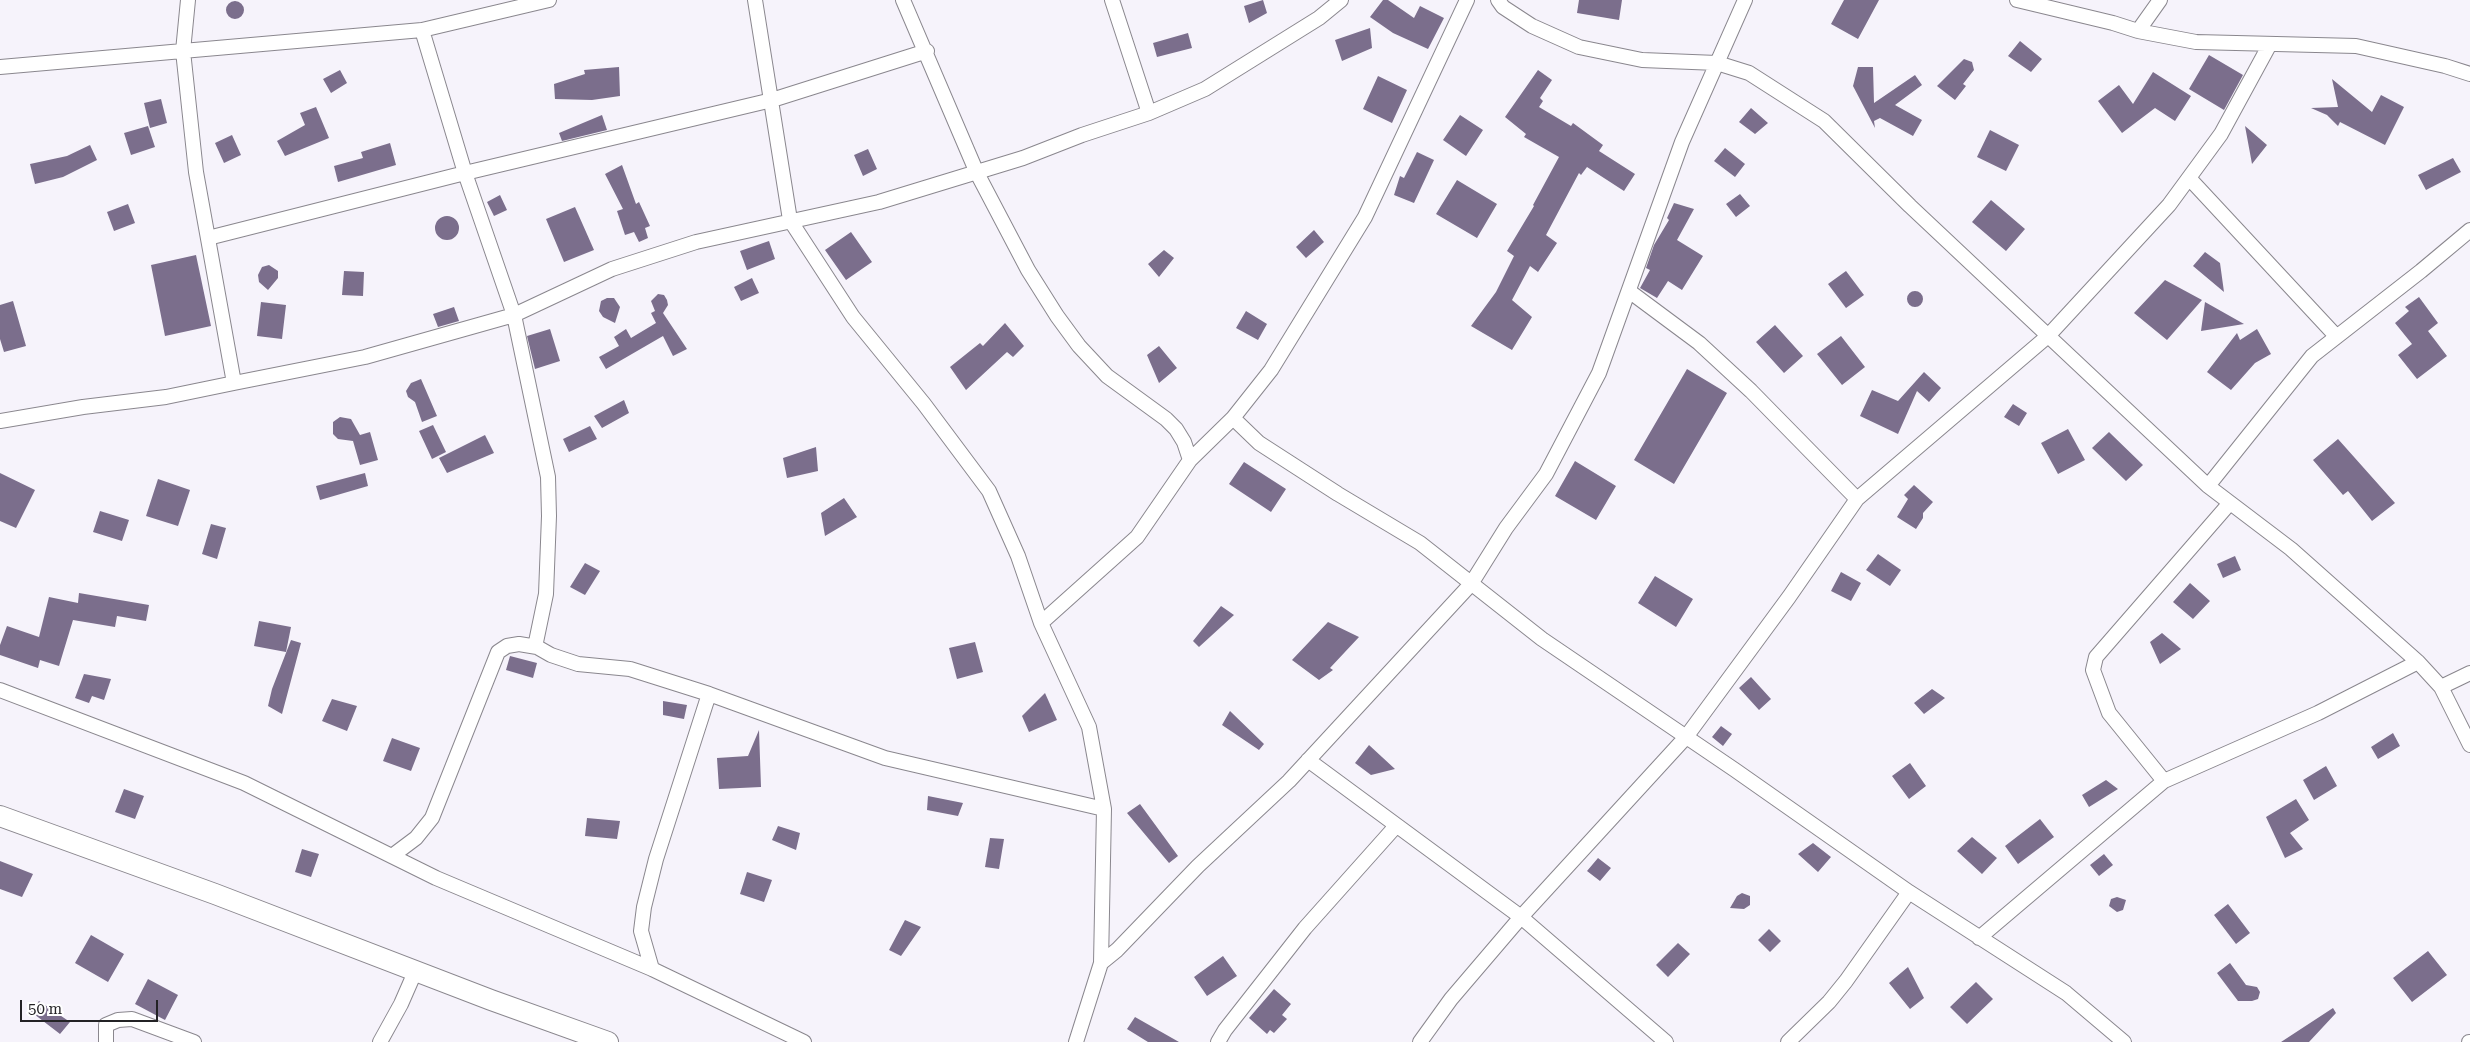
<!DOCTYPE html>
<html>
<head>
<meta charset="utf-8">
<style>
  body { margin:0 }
  #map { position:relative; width:2470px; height:1042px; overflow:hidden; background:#f6f3fb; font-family:"Roboto Serif",serif }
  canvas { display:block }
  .scale { position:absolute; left:20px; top:1000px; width:138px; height:22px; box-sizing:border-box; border:2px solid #232225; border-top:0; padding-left:6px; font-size:15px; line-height:18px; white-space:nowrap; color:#232225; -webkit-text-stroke:4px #fff; paint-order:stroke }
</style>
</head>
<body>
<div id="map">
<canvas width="2470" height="1042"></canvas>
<div class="scale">50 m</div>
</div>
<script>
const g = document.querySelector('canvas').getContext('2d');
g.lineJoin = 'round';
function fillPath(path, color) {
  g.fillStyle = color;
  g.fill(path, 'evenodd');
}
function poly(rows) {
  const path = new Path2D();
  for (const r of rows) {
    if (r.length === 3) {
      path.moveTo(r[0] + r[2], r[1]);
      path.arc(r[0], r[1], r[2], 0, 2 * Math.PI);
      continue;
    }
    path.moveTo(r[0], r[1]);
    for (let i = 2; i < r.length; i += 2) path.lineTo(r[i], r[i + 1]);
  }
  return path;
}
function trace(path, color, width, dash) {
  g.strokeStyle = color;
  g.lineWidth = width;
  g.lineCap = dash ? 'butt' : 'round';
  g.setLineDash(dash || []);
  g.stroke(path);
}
const building = poly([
  [1263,0,1267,13,1249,23,1244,6],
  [1383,0,1388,0,1414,18,1420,6,1444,18,1428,49,1393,33,1370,17],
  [1579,0,1622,0,1619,20,1577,13],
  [1844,0,1879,0,1858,39,1831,24],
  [235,10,9],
  [1370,28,1372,48,1342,61,1335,40],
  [1188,33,1192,48,1157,57,1153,43],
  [2020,41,2042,59,2031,72,2008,56],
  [2209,55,2243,75,2224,110,2189,89],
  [1964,59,1972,62,1974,70,1963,84,1966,86,1955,100,1937,86],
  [619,67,620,96,592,100,555,99,554,84,585,74,584,70],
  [1858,67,1873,67,1874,103,1915,75,1922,85,1895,105,1922,120,1913,136,1880,118,1874,121,1875,128,1853,86],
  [340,70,347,83,331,93,323,79],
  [1538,70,1552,80,1540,98,1543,101,1539,107,1571,126,1573,123,1603,145,1599,151,1635,174,1624,191,1587,167,1581,175,1579,173,1546,235,1557,243,1538,272,1530,266,1512,300,1532,317,1512,350,1471,326,1496,292,1514,256,1507,251,1534,206,1533,205,1559,157,1524,137,1526,134,1505,117],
  [2153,72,2191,96,2175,121,2155,108,2122,133,2098,101,2119,85,2133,104],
  [1378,76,1407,90,1392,123,1363,109],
  [2332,79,2372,112,2381,95,2404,107,2385,145,2340,122,2338,126,2327,115,2311,108,2338,107],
  [161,99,167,123,150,128,144,103],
  [316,107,329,138,285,156,277,141,305,125,300,113],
  [1751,108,1768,123,1755,134,1739,122],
  [602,115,607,130,562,141,559,133],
  [1460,115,1483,130,1466,156,1443,140],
  [148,126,155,147,131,155,124,133],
  [2245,126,2267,145,2252,164],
  [1990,130,2019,145,2006,171,1977,157],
  [232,135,241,155,224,163,215,143],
  [390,143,396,165,338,182,334,166,363,158,361,152],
  [90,145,97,160,63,177,35,184,30,164,67,156],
  [1725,148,1745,164,1735,177,1714,161],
  [868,149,877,169,863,176,854,155],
  [1417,152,1434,160,1414,203,1394,195,1400,176,1404,178],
  [2453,158,2461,172,2426,190,2418,175],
  [622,165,636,204,639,202,650,226,645,228,648,238,639,242,634,232,625,235,617,211,623,209,605,174],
  [1457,180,1497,204,1477,238,1436,214],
  [1740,194,1750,206,1736,217,1726,204],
  [500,195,507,210,494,216,487,202],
  [1991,200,2025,229,2006,251,1972,222],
  [1674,203,1694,209,1677,240,1703,256,1682,290,1668,281,1657,298,1640,288,1650,270,1646,268,1654,245,1669,220,1667,218],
  [128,204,135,223,114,231,107,212],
  [575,207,594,250,564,262,546,219],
  [447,228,12],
  [1314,230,1324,242,1306,258,1296,247],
  [851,232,872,262,846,280,825,250],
  [769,241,775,259,747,270,740,251],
  [1164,250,1174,258,1159,277,1148,264],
  [2205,252,2220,263,2224,292,2193,266],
  [196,255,211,326,165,336,151,265],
  [269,265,278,271,278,278,268,290,259,282,258,275,262,267],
  [344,271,364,272,363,296,342,295],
  [1846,271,1864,295,1846,308,1828,284],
  [752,278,759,293,741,301,734,287],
  [2165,280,2202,300,2167,340,2134,313],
  [1915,299,8],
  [658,294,664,295,667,300,668,305,663,313,687,349,673,356,663,336,606,369,599,357,619,346,614,337,626,329,631,338,656,323,651,313,655,311,651,301],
  [2419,297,2438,323,2428,331,2447,356,2417,379,2398,355,2412,344,2395,323,2409,311,2405,307],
  [607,298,614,298,620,307,615,323,603,317,599,311,601,301],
  [13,301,26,346,4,352,0,339,0,305],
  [261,302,286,305,282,339,257,336],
  [2205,302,2244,324,2201,331],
  [454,307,459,321,438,327,433,314],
  [1246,311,1267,324,1258,340,1236,328],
  [1005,323,1024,346,1013,357,1007,352,966,390,950,367,980,343,983,346],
  [1775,325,1803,356,1784,373,1756,342],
  [550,329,560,361,535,369,527,336],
  [2257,329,2271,354,2255,363,2231,390,2207,372,2237,333,2240,340],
  [1841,336,1865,367,1842,385,1817,354],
  [1159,346,1177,368,1159,383,1147,355],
  [1687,369,1727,393,1674,484,1634,460],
  [1924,372,1941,388,1929,402,1917,391,1898,434,1860,416,1872,390,1898,401],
  [421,379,437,416,422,422,415,402,408,397,406,391,411,383],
  [624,400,629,413,602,428,594,416],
  [2013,404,2027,413,2019,426,2004,417],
  [340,417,351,419,360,435,370,432,378,460,360,465,353,441,338,439,333,434,333,422],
  [433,425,446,452,432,459,419,431],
  [590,426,597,439,569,452,563,439],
  [2068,429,2085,460,2058,474,2041,443],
  [2109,432,2143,465,2126,481,2092,448],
  [485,435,494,453,447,473,439,458],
  [2338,439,2395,503,2372,521,2348,491,2343,495,2313,460],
  [816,447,818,471,787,478,783,458],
  [1575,461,1616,486,1596,520,1555,496],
  [1244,462,1286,489,1271,512,1229,484],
  [0,473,35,490,16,528,0,521],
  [365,473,368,486,320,500,316,486],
  [158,479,190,490,178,526,146,516],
  [1914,485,1933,502,1923,513,1923,518,1916,529,1897,517,1908,499,1904,495],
  [844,498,857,517,825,536,821,513],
  [100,511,129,520,122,541,93,532],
  [211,524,226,528,217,559,202,554],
  [1878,554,1901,570,1890,586,1866,570],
  [2235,556,2241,570,2223,578,2217,564],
  [585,563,600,571,585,595,570,587],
  [1841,572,1861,583,1851,601,1831,591],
  [1655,576,1693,599,1676,627,1638,603],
  [2190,583,2210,601,2193,619,2173,602],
  [79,593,149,605,146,621,117,616,115,627,73,620,59,666,40,660,38,668,0,655,0,645,7,626,39,637,49,597,78,603],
  [1221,606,1234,615,1199,647,1193,641],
  [259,621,291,627,286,652,254,646],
  [1328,622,1359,637,1330,668,1333,670,1319,680,1292,660],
  [2162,633,2181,649,2160,664,2150,642],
  [291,640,301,643,282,714,268,706,272,689],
  [975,642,983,672,957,679,949,648],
  [510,656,537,663,533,678,506,670],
  [84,674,111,679,104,700,92,696,89,703,75,698],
  [1751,677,1771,699,1759,710,1739,688],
  [1932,689,1945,698,1924,714,1914,703],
  [1045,693,1057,720,1029,732,1022,716],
  [332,699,357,706,347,731,322,721],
  [663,701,687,705,684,719,663,715],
  [1230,711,1264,744,1259,750,1222,725],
  [1721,726,1732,734,1723,746,1712,737],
  [759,730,761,787,719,789,717,758,748,756],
  [2393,733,2400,746,2378,759,2371,747],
  [392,738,420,748,411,771,383,761],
  [1369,745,1395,769,1371,775,1355,763],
  [1910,763,1926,786,1909,799,1892,776],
  [2326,766,2337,786,2314,800,2303,780],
  [2106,780,2118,789,2089,807,2082,795],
  [124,789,144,796,135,819,115,812],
  [928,796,963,803,958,816,927,810],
  [2296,799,2309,820,2290,833,2303,849,2285,858,2266,817],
  [1140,804,1178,856,1169,863,1127,813],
  [587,818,620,821,617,839,585,836],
  [2040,819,2054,837,2018,864,2005,846],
  [778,826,800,833,796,850,772,840],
  [1972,837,1997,858,1982,874,1957,851],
  [990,838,1004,839,999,869,985,867],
  [1813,843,1831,857,1818,872,1798,854],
  [302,849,319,854,311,877,295,872],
  [2104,854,2113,865,2099,876,2090,865],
  [1598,858,1611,868,1600,881,1587,871],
  [0,861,33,874,22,897,0,889],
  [747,872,772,880,764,902,740,894],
  [1742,893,1750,896,1750,905,1744,909,1730,908,1737,896],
  [2117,897,2126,900,2123,910,2117,912,2109,906,2111,899],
  [2228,904,2250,933,2236,944,2214,915],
  [905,920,921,927,901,956,889,950],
  [1769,929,1781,941,1770,952,1758,940],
  [91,935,124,954,108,982,75,963],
  [1678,943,1690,954,1668,977,1656,965],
  [2428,951,2447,975,2412,1002,2393,978],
  [1223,956,1237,976,1207,996,1194,977],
  [2230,963,2246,985,2257,987,2260,992,2258,999,2252,1001,2238,1001,2217,973],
  [1908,967,1924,998,1910,1009,1889,983],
  [148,979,178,995,165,1020,135,1004],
  [1976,982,1993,999,1967,1024,1950,1007],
  [1274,989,1291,1004,1282,1015,1287,1019,1274,1033,1270,1030,1267,1034,1249,1018],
  [39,1001,70,1022,60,1034,30,1011],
  [2333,1008,2336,1013,2309,1042,2281,1042],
  [1135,1017,1179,1042,1148,1042,1127,1029]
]);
const street = poly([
  [188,0,183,51,196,172,234,383,365,357,514,315,612,269,696,242,879,202,1023,158,1082,135,1149,113,1205,89,1319,18,1341,0],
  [755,0,790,220,853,317,924,404,989,491,1018,556,1041,623,1089,727,1104,809,1101,963,1076,1042],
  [903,0,977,173,1028,270,1057,316,1079,346,1107,376,1166,419,1176,429,1184,442,1190,460],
  [1112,0,1149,113],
  [1498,0,1503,7,1532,26,1579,47,1642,60,1717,63,1749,73,1824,121,1910,206,2208,486,2291,549,2418,662,2441,687,2470,745],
  [2017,0,2113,23,2138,31,2196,42,2356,46,2445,66,2470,74],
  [2138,31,2160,0],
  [0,67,422,30],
  [2189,178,2336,336],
  [208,238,465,173,772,100,927,51],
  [1629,291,1699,343,1751,391,1857,499],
  [1233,418,1259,443,1338,494,1420,543,1542,639,1735,770,1909,892,2066,993,2124,1042],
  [0,421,83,407,166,397,234,383],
  [2208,486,2312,356,2421,271,2470,230],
  [1041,623,1137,537,1190,460,1233,418,1271,370,1365,217,1467,0],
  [537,647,536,642,546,594,549,516,548,477,514,315,465,173,422,30,549,0],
  [2441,687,2470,673],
  [0,690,244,783,436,878,652,969,804,1042],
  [1308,760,1521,917,1666,1042],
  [2164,781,2109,713,2093,670,2096,657,2229,504],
  [392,856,416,838,432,818,498,652,507,646,519,644,537,647,551,655,578,664,630,669,709,694,885,758,1104,809],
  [1979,938,2164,781,2318,713,2418,662],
  [1101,963,1117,950,1198,866,1289,781,1471,584,1506,528,1546,474,1599,373,1682,142,1745,0],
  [652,969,641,931,644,907,656,859,709,694],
  [106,1042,106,1025,118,1020,132,1019,194,1042],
  [380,1042,401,1004,415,972],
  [1218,1042,1225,1030,1305,928,1396,826],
  [1420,1042,1451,999,1521,917,1686,737,1789,597,1857,499,2048,336,2169,205,2221,134,2270,44],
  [1788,1042,1829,1002,1846,981,1909,892],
  [2469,1042,2470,1042]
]);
const secondary = poly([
  [0,816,215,894,491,1000,608,1042]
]);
fillPath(building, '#7b6e8c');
trace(street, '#8a878e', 16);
trace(secondary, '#8a878e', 22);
trace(street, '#fff', 14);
trace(secondary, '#fff', 20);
</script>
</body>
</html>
